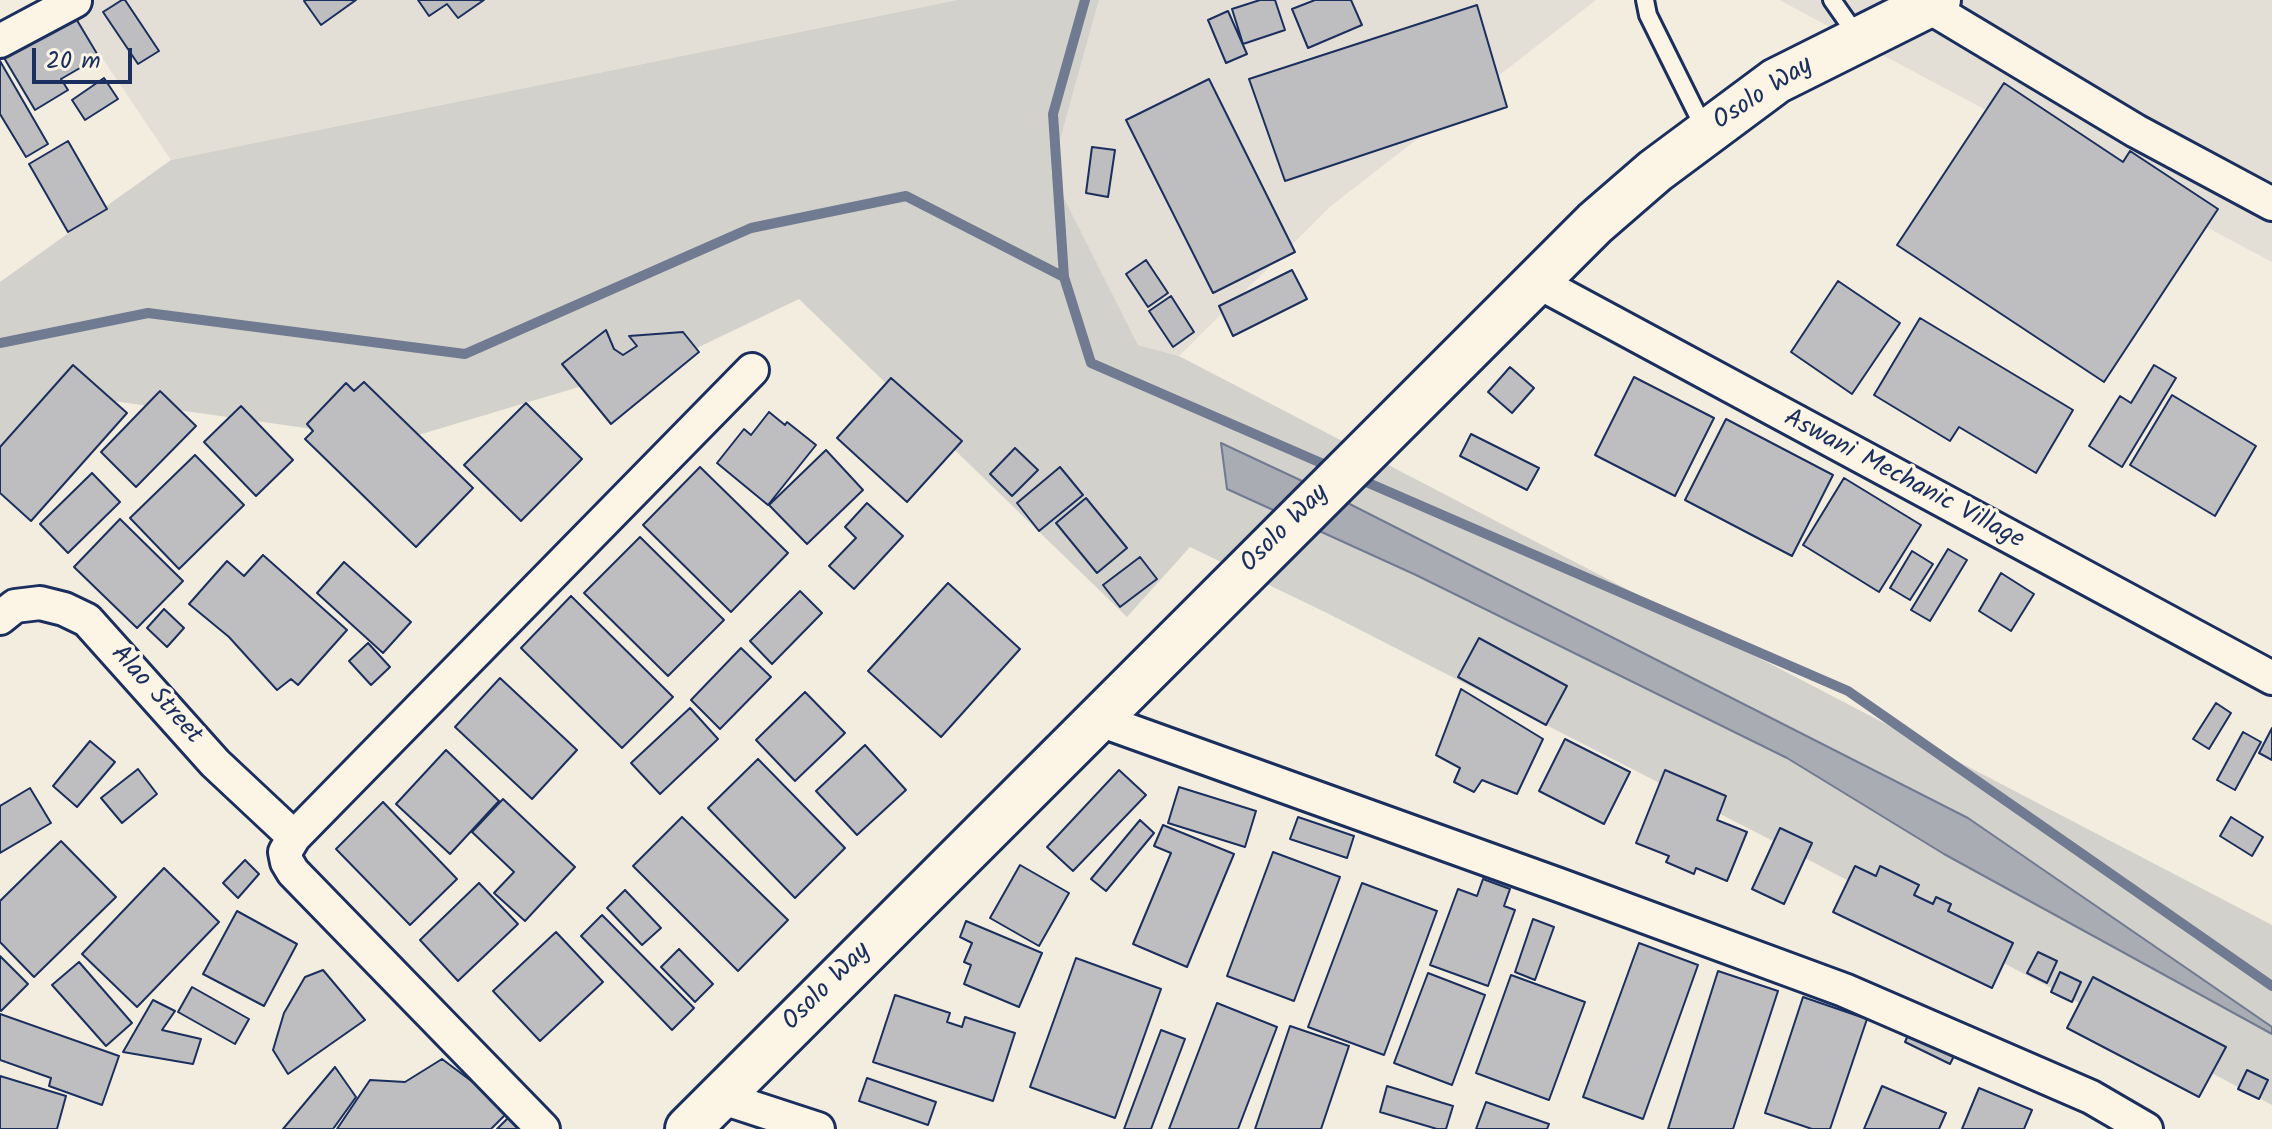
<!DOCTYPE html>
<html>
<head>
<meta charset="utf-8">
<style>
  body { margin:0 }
  #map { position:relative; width:2272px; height:1129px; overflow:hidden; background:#f3ede0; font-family:Kalam,sans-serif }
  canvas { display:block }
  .scale { position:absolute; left:32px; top:48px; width:100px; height:36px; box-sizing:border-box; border:4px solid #1b2f5e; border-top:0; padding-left:10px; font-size:24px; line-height:28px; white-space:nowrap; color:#1b2f5e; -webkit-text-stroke:6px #fcf5e5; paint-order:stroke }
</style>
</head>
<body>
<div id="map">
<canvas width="2272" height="1129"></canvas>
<div class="scale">20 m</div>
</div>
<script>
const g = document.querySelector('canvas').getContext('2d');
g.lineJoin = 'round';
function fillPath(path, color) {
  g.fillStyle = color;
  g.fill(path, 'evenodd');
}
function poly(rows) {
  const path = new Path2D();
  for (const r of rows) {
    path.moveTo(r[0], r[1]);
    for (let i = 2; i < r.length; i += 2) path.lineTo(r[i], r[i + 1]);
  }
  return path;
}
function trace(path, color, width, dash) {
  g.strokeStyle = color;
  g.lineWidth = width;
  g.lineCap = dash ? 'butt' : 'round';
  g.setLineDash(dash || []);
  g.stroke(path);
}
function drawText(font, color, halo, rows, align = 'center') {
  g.font = font + ' Kalam,sans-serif';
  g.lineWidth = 7;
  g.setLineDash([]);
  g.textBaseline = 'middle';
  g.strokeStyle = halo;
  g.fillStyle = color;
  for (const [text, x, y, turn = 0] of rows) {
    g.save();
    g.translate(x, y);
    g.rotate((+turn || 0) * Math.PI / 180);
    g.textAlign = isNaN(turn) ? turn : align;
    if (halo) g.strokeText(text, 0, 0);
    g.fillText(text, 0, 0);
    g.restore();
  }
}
const built = poly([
  [63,0,957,0,171,160],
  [1099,0,1596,0,1331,206,1179,356,1138,345,1051,172],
  [1779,0,2272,0,2272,262]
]);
const green = poly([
  [957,0,1099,0,1051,172,1138,345,1179,356,2272,925,2272,1027,1968,817,1332,495,1222,444,1227,489,1416,575,1787,758,1944,854,2272,1034,2272,1105,1773,841,1327,613,1190,547,1127,617,799,299,676,358,398,441,92,398,0,489,0,282,171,160]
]);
const water = poly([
  [1221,443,1332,495,1968,818,2272,1027,2272,1034,1944,854,1787,758,1416,575,1227,489,1221,443]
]);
const stream = poly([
  [1085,0,1053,114,1064,277,1091,363,1335,469],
  [0,343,148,313,465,354,751,228,906,196,1064,277],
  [1357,478,1848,691,2272,986]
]);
const building = poly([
  [122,0,125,0,159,51,138,64,103,12,122,0],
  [306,0,356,0,321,25,304,1,306,0],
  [418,0,484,0,458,18,447,4,429,16,418,0],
  [1260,0,1275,0,1285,30,1243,44,1232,9,1260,0],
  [1315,0,1351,0,1362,25,1308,48,1292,9,1315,0],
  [1477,5,1507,107,1285,181,1249,79,1477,5],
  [69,7,99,57,61,79,68,90,35,110,0,51,69,7],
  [1228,11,1247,54,1226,63,1208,20,1228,11],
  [0,61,48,144,26,157,0,114,0,61],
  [104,78,118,99,85,120,72,100,104,78],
  [1209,79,1295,252,1213,293,1126,120,1209,79],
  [2004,83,2123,162,2130,151,2218,209,2104,382,1897,245,2004,83],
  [68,141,107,209,68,232,29,164,68,141],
  [1092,147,1115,150,1108,197,1086,193,1092,147],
  [1146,260,1168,293,1148,307,1126,274,1146,260],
  [1292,270,1307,299,1233,336,1219,306,1292,270],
  [1838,281,1900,323,1852,394,1791,352,1838,281],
  [1171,296,1194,332,1173,347,1149,311,1171,296],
  [1920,318,2073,410,2036,473,1959,427,1950,441,1874,395,1920,318],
  [606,330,614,349,623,355,637,346,629,336,683,332,699,352,611,424,562,364,606,330],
  [73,365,127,413,31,521,0,493,0,447,73,365],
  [2154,365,2176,378,2122,467,2089,446,2120,396,2131,403,2154,365],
  [1510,367,1534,388,1512,413,1488,392,1510,367],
  [1634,377,1714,418,1675,496,1595,455,1634,377],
  [891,378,962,441,907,502,837,438,891,378],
  [364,382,473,488,416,547,305,439,313,431,307,424,346,383,354,391,364,382],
  [160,391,196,426,136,487,101,452,160,391],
  [2172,395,2256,446,2215,516,2130,465,2172,395],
  [526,403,582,459,521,521,464,465,526,403],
  [241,406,293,460,256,496,204,442,241,406],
  [769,412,785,425,787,422,816,445,768,505,717,463,744,429,751,435,769,412],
  [1726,419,1833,475,1792,556,1685,500,1726,419],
  [1471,434,1539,468,1527,490,1460,456,1471,434],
  [1015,448,1038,470,1012,496,990,474,1015,448],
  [826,450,863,490,807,544,769,505,826,450],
  [195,455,244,505,179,569,130,518,195,455],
  [700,467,788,553,731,612,643,525,700,467],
  [1060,467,1083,495,1039,531,1017,503,1060,467],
  [92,473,120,502,68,553,40,524,92,473],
  [1844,478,1921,525,1879,592,1803,545,1844,478],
  [1086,498,1127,548,1097,573,1056,523,1086,498],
  [867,503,903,536,854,589,829,566,856,538,845,527,867,503],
  [120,519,183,581,137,628,74,567,120,519],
  [640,537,724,620,668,676,584,593,640,537],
  [1948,549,1967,560,1930,621,1911,610,1948,549],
  [1912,551,1933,564,1910,600,1890,588,1912,551],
  [263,555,347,630,298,685,291,679,277,690,229,637,189,604,227,561,244,576,263,555],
  [1140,557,1157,579,1120,607,1103,585,1140,557],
  [344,562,411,622,383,653,317,593,344,562],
  [2001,573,2034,594,2011,631,1979,611,2001,573],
  [948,583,1020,649,941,737,868,671,948,583],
  [800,591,822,613,772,664,750,641,800,591],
  [571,596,673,697,622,748,521,648,571,596],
  [164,609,184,628,167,647,147,628,164,609],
  [1479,638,1567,686,1546,725,1458,677,1479,638],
  [368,643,390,667,371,685,349,661,368,643],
  [741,648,771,677,720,729,691,700,741,648],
  [500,678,577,750,532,799,455,727,500,678],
  [1461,689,1543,739,1517,794,1482,780,1474,792,1454,782,1460,768,1436,755,1461,689],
  [805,692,845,733,795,781,756,740,805,692],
  [2216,703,2231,713,2209,749,2193,739,2216,703],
  [690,708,718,739,660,794,631,763,690,708],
  [2272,728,2272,760,2259,753,2272,728],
  [2243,732,2261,742,2235,790,2217,780,2243,732],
  [1565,739,1630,772,1604,824,1539,791,1565,739],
  [90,741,115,762,77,807,53,786,90,741],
  [865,745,906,790,857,835,816,791,865,745],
  [446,750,499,801,450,854,396,804,446,750],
  [758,759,845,848,795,898,708,808,758,759],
  [138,769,157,794,122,823,101,798,138,769],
  [1119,770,1146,795,1073,871,1047,847,1119,770],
  [1665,770,1726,796,1717,820,1747,832,1727,881,1696,868,1694,874,1666,862,1669,856,1636,843,1665,770],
  [1179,787,1256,811,1245,847,1168,823,1179,787],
  [30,788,51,823,0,853,0,806,30,788],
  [503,799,575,867,525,921,494,893,514,872,472,832,503,799],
  [383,802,457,879,410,925,336,849,383,802],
  [682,817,788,920,738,971,633,866,682,817],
  [1298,817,1354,836,1347,858,1290,839,1298,817],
  [2231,817,2263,837,2252,856,2220,836,2231,817],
  [1140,820,1154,833,1106,891,1091,879,1140,820],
  [1163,825,1234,854,1187,967,1133,944,1171,853,1154,846,1163,825],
  [1780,828,1812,843,1784,904,1752,889,1780,828],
  [61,841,116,897,34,977,0,942,0,901,61,841],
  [1273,852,1340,877,1294,1001,1227,976,1273,852],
  [245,860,259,874,238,898,223,883,245,860],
  [1020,865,1069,893,1039,946,990,918,1020,865],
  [1855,866,1876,876,1880,866,1919,885,1914,895,1933,904,1936,897,1951,904,1948,911,2013,943,1992,988,1833,912,1855,866],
  [164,868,219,922,137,1007,82,954,164,868],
  [1483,879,1510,889,1504,906,1515,910,1488,986,1430,965,1458,889,1477,896,1483,879],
  [479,883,518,924,458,981,420,940,479,883],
  [1362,883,1437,911,1384,1055,1308,1027,1362,883],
  [625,890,661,928,642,945,607,908,625,890],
  [237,911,297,944,264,1006,203,974,237,911],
  [602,915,694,1008,672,1030,581,936,602,915],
  [1533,919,1554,927,1535,980,1515,972,1533,919],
  [966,921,1042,953,1019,1007,964,984,971,965,964,962,972,943,960,937,966,921],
  [556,932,603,982,540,1041,493,991,556,932],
  [1639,943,1698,965,1643,1119,1583,1097,1639,943],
  [679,949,713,984,695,1002,661,967,679,949],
  [2038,952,2057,961,2047,983,2027,973,2038,952],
  [0,956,28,984,1,1011,0,1009,0,956],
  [1076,958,1161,989,1115,1118,1030,1087,1076,958],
  [79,962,132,1023,106,1046,52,985,79,962],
  [323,970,365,1020,288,1074,273,1050,284,1013,305,977,323,970],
  [1718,971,1778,991,1733,1129,1668,1129,1718,971],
  [2060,972,2081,982,2072,1002,2051,992,2060,972],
  [1428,973,1485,995,1452,1085,1394,1063,1428,973],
  [1511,975,1585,1002,1549,1100,1476,1073,1511,975],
  [2093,977,2226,1047,2199,1097,2067,1028,2093,977],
  [192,987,249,1019,235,1044,178,1012,192,987],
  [895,995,950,1013,947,1022,962,1027,965,1017,1015,1033,993,1101,873,1062,895,995],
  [1803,997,1867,1019,1830,1129,1812,1129,1765,1113,1803,997],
  [153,1000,175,1011,162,1030,201,1039,193,1064,123,1052,153,1000],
  [1217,1003,1277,1027,1238,1129,1169,1129,1217,1003],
  [0,1014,119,1056,102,1105,49,1086,51,1078,0,1060,0,1014],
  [1290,1026,1349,1046,1321,1129,1255,1129,1290,1026],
  [1912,1026,1958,1048,1950,1064,1905,1042,1912,1026],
  [1161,1030,1185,1039,1151,1129,1124,1129,1161,1030],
  [442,1059,510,1110,491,1129,337,1129,370,1080,405,1082,442,1059],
  [335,1067,356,1097,333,1129,283,1129,335,1067],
  [2247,1070,2268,1080,2259,1099,2238,1089,2247,1070],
  [0,1076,66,1096,57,1129,0,1129,0,1076],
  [867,1078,936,1102,928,1125,859,1101,867,1078],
  [1387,1086,1453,1106,1446,1129,1437,1129,1380,1112,1387,1086],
  [1882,1086,1946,1113,1939,1129,1864,1129,1882,1086],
  [1979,1088,2032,1110,2024,1129,1962,1129,1979,1088],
  [1486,1102,1549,1124,1547,1129,1476,1129,1486,1102],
  [509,1117,521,1129,497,1129,509,1117]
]);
const service = poly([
  [1645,0,1648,15,1706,132],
  [1832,0,1858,37]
]);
const minor = poly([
  [1926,5,2136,131,2272,204],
  [0,41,75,1],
  [1536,281,2272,678],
  [0,618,15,606,40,603,64,609,87,620,215,763,294,837],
  [1097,719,1559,885,1844,990,2091,1097,2146,1129],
  [720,1097,818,1129],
  [543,1129,293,872,287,862,285,852,294,837,752,370]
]);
const secondary = poly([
  [688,1129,1595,223,1655,171,1776,81,1938,0]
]);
const streetNames = [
  ["Osolo Way",1764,95,-33],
  ["Aswani Mechanic Village",1903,481,28],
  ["Osolo Way",1286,530,-45],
  ["Alao Street",155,696,48],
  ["Osolo Way",828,988,-45]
];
fillPath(built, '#e3dfd6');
fillPath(green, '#d3d1cc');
fillPath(water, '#a9acb3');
trace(water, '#707a91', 2);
trace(stream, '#707a91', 10);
fillPath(building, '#bebec0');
trace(building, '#1b2f5e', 2);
trace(service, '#1b2f5e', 22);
trace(minor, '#1b2f5e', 38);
trace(secondary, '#1b2f5e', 50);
trace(service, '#fcf5e5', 16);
trace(minor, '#fcf5e5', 32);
trace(secondary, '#fcf5e5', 44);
drawText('26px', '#1b2f5e', '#fcf5e5', streetNames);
</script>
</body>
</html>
